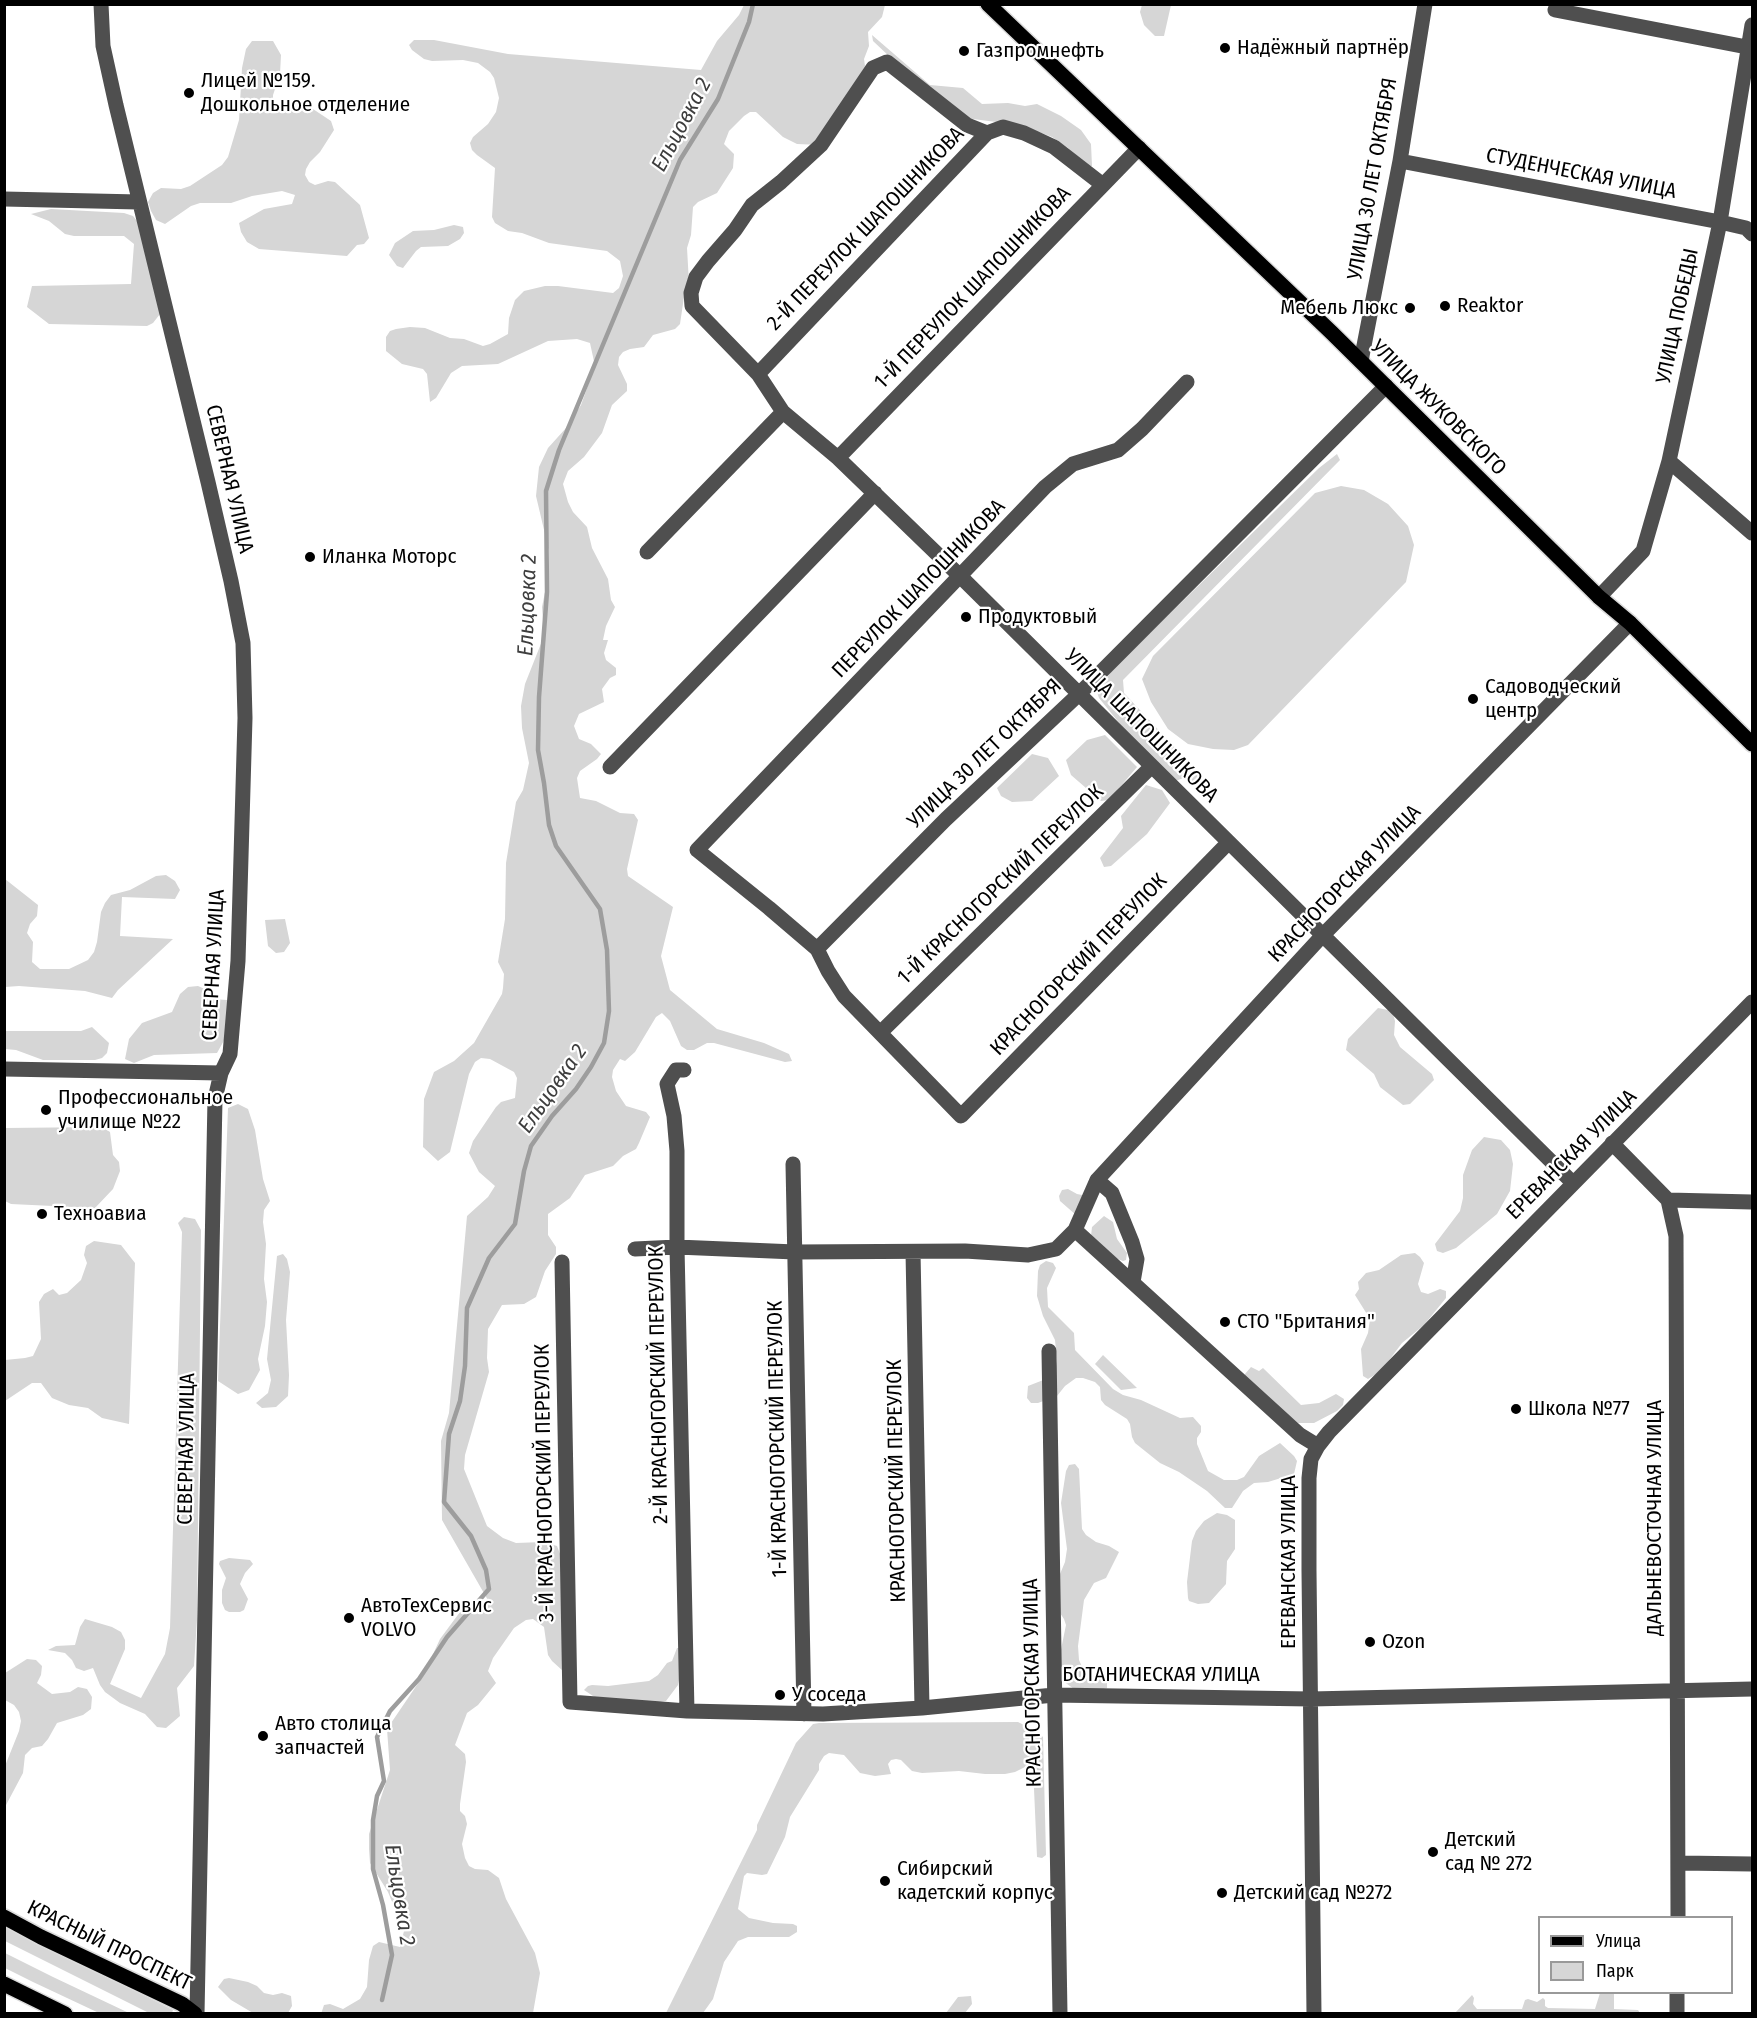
<!DOCTYPE html>
<html>
<head>
<meta charset="utf-8">
<style>
  body { margin:0 }
  #map { position:relative; width:1757px; height:2018px; overflow:hidden; background:#fff; font-family:"Fira Sans Condensed",sans-serif }
  canvas { display:block }
  .frame { position:absolute; inset:0; border:6px solid #000; pointer-events:none }
  .legend { position:absolute; left:1538px; top:1916px; width:195px; height:78px; box-sizing:border-box; background:#fff; border:2px solid #999; margin:0; padding:8px 10px; list-style:none; font-size:18px; color:#000 }
  .legend li { display:flex; align-items:center; gap:12px; height:30px }
  .legend b { width:30px; border:2px solid #999 }
</style>
</head>
<body>
<div id="map">
<canvas width="1757" height="2018"></canvas>
<div class="frame"></div>
<ul class="legend">
<li><b style="height:8px;background:#000"></b>Улица</li>
<li><b style="height:16px;background:#d6d6d6"></b>Парк</li>
</ul>
</div>
<script>
const g = document.querySelector('canvas').getContext('2d');
g.lineJoin = 'round';
function fillPath(path, color) {
  g.fillStyle = color;
  g.fill(path, 'evenodd');
}
function poly(rows) {
  const path = new Path2D();
  for (const r of rows) {
    path.moveTo(r[0], r[1]);
    for (let i = 2; i < r.length; i += 2) path.lineTo(r[i], r[i + 1]);
  }
  return path;
}
function trace(path, color, width, dash) {
  g.strokeStyle = color;
  g.lineWidth = width;
  g.lineCap = dash ? 'butt' : 'round';
  g.setLineDash(dash || []);
  g.stroke(path);
}
function drawText(font, color, halo, rows, align = 'center') {
  g.font = font + ' "Fira Sans Condensed",sans-serif';
  g.lineWidth = 4.5;
  g.setLineDash([]);
  g.textBaseline = 'middle';
  g.strokeStyle = halo;
  g.fillStyle = color;
  for (const [text, x, y, turn = 0] of rows) {
    g.save();
    g.translate(x, y);
    g.rotate((+turn || 0) * Math.PI / 180);
    g.textAlign = isNaN(turn) ? turn : align;
    if (halo) g.strokeText(text, 0, 0);
    g.fillText(text, 0, 0);
    g.restore();
  }
}
const green = poly([
  [744,5,885,5,882,17,868,32,869,46,864,59,865,66,821,145,797,144,783,137,756,112,750,112,744,116,729,131,724,144,734,154,733,168,717,193,698,202,693,207,691,235,687,248,689,283,684,297,680,324,675,329,653,335,644,347,630,349,623,352,619,357,618,365,627,384,627,391,612,405,602,433,584,457,568,471,563,484,568,502,573,512,587,527,592,548,608,579,611,600,615,607,606,626,603,640,608,640,604,653,606,660,616,668,616,675,610,678,602,689,604,702,579,714,574,726,579,739,591,744,601,754,597,759,580,771,577,778,580,798,596,801,620,813,634,814,638,820,627,869,628,876,673,907,661,956,670,990,717,1029,764,1043,789,1054,792,1061,785,1062,714,1043,707,1043,694,1050,687,1050,681,1046,670,1021,662,1013,656,1017,635,1052,625,1061,620,1059,613,1070,612,1077,616,1091,626,1106,646,1112,650,1117,639,1143,636,1149,623,1156,613,1166,585,1175,570,1198,548,1214,548,1235,556,1247,556,1254,545,1271,536,1297,524,1304,502,1305,488,1329,487,1358,489,1372,465,1455,464,1469,487,1526,503,1538,516,1543,543,1542,557,1546,562,1559,563,1671,552,1661,548,1655,544,1627,533,1619,526,1620,514,1628,493,1658,488,1671,496,1683,478,1705,467,1713,455,1745,465,1754,466,1762,460,1804,460,1811,465,1816,467,1824,462,1844,465,1858,469,1866,475,1869,488,1870,499,1878,506,1899,535,1953,540,1973,533,2013,321,2014,324,2005,330,2004,343,2009,360,1999,367,1987,369,1960,373,1946,379,1942,400,1947,404,1931,388,1892,370,1863,369,1849,369,1834,390,1770,387,1729,423,1676,440,1639,460,1612,470,1603,489,1602,442,1520,441,1441,449,1413,467,1216,488,1197,495,1186,479,1172,469,1153,473,1141,496,1107,501,1102,515,1098,517,1078,514,1072,490,1059,481,1058,475,1062,469,1074,450,1152,438,1161,423,1147,424,1099,434,1072,454,1061,474,1043,502,994,503,988,504,974,498,962,505,919,506,863,516,802,523,790,529,763,522,728,521,706,525,684,544,636,542,607,549,572,549,551,536,496,539,467,548,448,566,428,581,405,595,366,590,343,577,339,548,341,498,364,462,366,451,373,436,398,430,402,427,374,423,369,402,364,386,351,386,337,390,331,396,329,410,327,425,328,450,338,464,339,483,346,490,344,508,334,509,318,515,300,524,291,545,286,558,286,613,293,619,288,623,276,620,261,607,251,549,243,522,233,508,231,495,223,492,217,495,168,477,155,472,150,470,143,473,137,488,124,496,112,499,98,494,78,490,72,478,63,463,60,432,61,424,59,412,50,409,45,414,40,434,40,508,54,701,70,717,41,739,15],
  [1142,5,1171,5,1164,36,1155,36,1144,25,1140,12],
  [872,35,930,85,963,88,982,104,1008,103,1025,106,1037,104,1061,116,1081,130,1091,144,1092,166,1084,166,1076,160,1068,148,1052,137,1020,125,965,118,909,75,873,41],
  [252,41,273,41,281,55,280,74,273,95,273,105,282,108,313,109,331,121,334,130,320,152,310,162,306,169,305,175,309,182,315,185,328,181,335,182,360,205,369,238,364,244,357,245,347,256,259,249,247,242,241,232,239,223,264,209,292,204,295,195,282,191,252,196,231,203,200,203,191,206,165,224,156,220,151,211,148,202,153,193,161,188,181,189,190,186,222,165,228,157,239,120,242,68,246,49],
  [51,209,124,213,133,216,143,228,160,314,153,323,147,326,49,324,27,307,32,286,131,284,134,244,124,236,74,236,65,234,49,221,31,214],
  [454,225,463,227,464,233,460,239,448,246,421,247,416,251,403,268,397,266,389,255,395,243,413,231,434,230],
  [1337,454,1340,460,1123,680,1124,693,1209,784,1208,791,1186,777,1173,782,1141,750,1099,698,1097,692,1113,669,1319,468],
  [1341,486,1364,490,1388,504,1408,526,1414,545,1406,582,1248,745,1234,750,1213,749,1188,744,1168,729,1151,702,1142,679,1153,656,1315,493],
  [1105,735,1137,767,1109,800,1101,801,1071,775,1066,760,1087,740],
  [1032,754,1048,758,1059,776,1032,801,1012,802,1001,796,997,788],
  [1146,785,1162,790,1170,803,1147,834,1111,866,1104,867,1100,858,1123,828,1121,816],
  [166,875,175,881,180,890,175,899,122,897,120,936,173,939,118,990,112,998,85,991,19,986,5,987,5,879,38,905,37,916,30,924,27,933,33,942,32,962,40,969,69,969,88,960,94,952,97,942,101,912,105,903,111,895,130,890,156,876],
  [285,919,290,943,284,952,276,953,268,946,265,920],
  [198,986,207,990,212,999,227,1000,227,1035,217,1053,154,1055,134,1063,125,1059,129,1039,142,1023,172,1012,180,994,188,987],
  [1378,1008,1388,1010,1393,1014,1395,1021,1394,1035,1400,1047,1432,1074,1434,1080,1410,1104,1403,1105,1380,1087,1374,1074,1346,1050,1348,1039],
  [92,1027,109,1043,107,1053,102,1058,95,1060,43,1060,16,1050,5,1049,5,1031,81,1031],
  [238,1104,248,1109,255,1130,263,1179,270,1201,264,1210,263,1222,266,1244,264,1279,267,1302,265,1326,258,1359,260,1370,249,1390,238,1394,218,1381,228,1108],
  [102,1127,110,1132,113,1155,119,1162,120,1171,113,1189,95,1208,11,1204,5,1201,5,1128],
  [1484,1137,1501,1140,1510,1150,1513,1164,1510,1191,1497,1214,1456,1248,1443,1253,1437,1251,1435,1244,1460,1211,1463,1198,1463,1175,1472,1150],
  [1068,1189,1077,1194,1087,1196,1076,1215,1060,1201,1059,1196,1062,1190],
  [1104,1216,1113,1222,1117,1239,1127,1253,1126,1260,1123,1261,1115,1258,1091,1236,1092,1227],
  [184,1217,195,1219,201,1230,197,1620,194,1666,177,1688,180,1716,166,1728,157,1727,145,1714,120,1703,105,1692,100,1685,93,1668,84,1671,76,1668,72,1660,65,1653,48,1650,56,1646,75,1645,80,1627,85,1619,112,1627,121,1632,125,1640,125,1649,110,1684,141,1698,165,1654,170,1628,182,1232,178,1223],
  [94,1241,121,1245,135,1263,129,1424,102,1418,88,1408,69,1405,52,1398,41,1383,32,1383,5,1401,5,1360,25,1358,33,1356,41,1339,39,1302,44,1294,53,1289,59,1295,67,1293,81,1280,87,1263,84,1255,86,1246],
  [1415,1253,1420,1257,1424,1263,1418,1284,1421,1292,1428,1294,1440,1289,1446,1291,1446,1298,1424,1325,1402,1343,1381,1371,1368,1379,1363,1376,1361,1349,1368,1333,1370,1319,1355,1295,1359,1289,1358,1282,1366,1273,1379,1270,1401,1255],
  [283,1254,287,1259,290,1272,286,1320,289,1375,288,1396,276,1407,262,1408,256,1403,268,1393,271,1380,267,1359,277,1256],
  [1046,1261,1053,1263,1056,1268,1047,1288,1048,1307,1074,1333,1075,1350,1113,1389,1123,1395,1141,1400,1180,1418,1193,1417,1201,1426,1201,1432,1197,1438,1197,1444,1208,1471,1224,1480,1237,1480,1244,1477,1259,1456,1280,1443,1294,1456,1297,1461,1294,1474,1268,1482,1254,1483,1243,1491,1232,1508,1225,1508,1207,1491,1179,1472,1160,1463,1135,1443,1132,1437,1130,1424,1127,1419,1105,1405,1101,1400,1100,1387,1095,1382,1083,1378,1076,1378,1065,1386,1057,1396,1038,1403,1031,1403,1027,1398,1028,1386,1051,1377,1055,1372,1057,1360,1055,1340,1043,1316,1037,1296,1038,1271,1040,1265],
  [1103,1355,1137,1388,1121,1390,1095,1364],
  [1251,1367,1259,1371,1263,1368,1301,1405,1319,1403,1336,1394,1344,1399,1343,1405,1337,1411,1314,1423,1298,1423,1245,1379,1245,1374],
  [1075,1464,1079,1469,1082,1529,1086,1535,1096,1542,1109,1546,1119,1552,1106,1578,1094,1583,1084,1600,1078,1646,1079,1660,1084,1671,1090,1675,1103,1678,1107,1682,1107,1688,1093,1692,1074,1689,1063,1681,1057,1669,1066,1625,1064,1619,1050,1598,1065,1562,1067,1549,1061,1503,1066,1471,1069,1465],
  [1217,1513,1227,1515,1235,1520,1235,1549,1227,1561,1226,1584,1209,1603,1198,1604,1189,1601,1188,1598,1187,1582,1192,1541,1196,1531,1204,1521],
  [229,1558,250,1560,253,1564,245,1573,240,1584,248,1599,244,1610,240,1612,229,1612,225,1610,222,1603,222,1590,226,1578,219,1564,220,1561],
  [677,1648,682,1648,683,1662,678,1685,666,1701,633,1705,596,1698,584,1690,588,1686,592,1685,608,1686,649,1681,658,1675,667,1663,672,1661],
  [27,1659,36,1660,42,1666,41,1675,37,1683,52,1694,70,1692,78,1687,87,1689,92,1697,91,1709,83,1715,57,1723,48,1739,42,1746,32,1748,25,1755,23,1773,5,1807,5,1766,19,1731,21,1721,19,1712,14,1705,5,1700,5,1673],
  [1018,1722,1036,1731,1043,1737,1046,1855,1042,1858,1037,1857,1033,1766,1029,1765,1015,1772,1005,1774,985,1774,959,1771,922,1773,912,1771,901,1760,896,1759,891,1760,888,1764,891,1774,875,1776,860,1773,844,1755,829,1753,824,1756,819,1764,819,1770,790,1817,785,1837,767,1874,762,1875,747,1873,744,1876,738,1909,749,1918,773,1923,793,1924,797,1926,797,1932,789,1937,748,1937,738,1941,724,1962,713,1999,703,2013,666,2013,757,1830,757,1825,796,1743,813,1724,819,1723],
  [4,1925,173,2010,172,2013,149,2013,5,1941],
  [5,1953,53,1977,129,2013,99,2013,33,1982,5,1968],
  [229,1978,248,1982,257,1986,264,1993,273,1995,282,1993,291,1996,292,2006,288,2013,253,2013,231,2000,218,1987,224,1979],
  [1607,1993,1614,1993,1614,2009,1638,2010,1640,2013,1455,2013,1472,1995,1474,1998,1473,2004,1477,2009,1522,2009,1525,2000,1528,1999,1537,2002,1543,1998,1545,2000,1545,2006,1548,2008,1595,2009,1600,1993],
  [971,1996,972,2004,965,2013,946,2013,958,1997]
]);
const stream = poly([
  [382,2000,392,1955,383,1905,373,1869,373,1820,377,1796,384,1781,377,1737,390,1711,419,1679,447,1637,489,1589,486,1570,471,1536,444,1502,449,1434,460,1401,465,1366,467,1308,489,1258,515,1224,524,1171,531,1146,552,1116,576,1089,591,1067,604,1043,609,1011,607,950,600,909,556,846,549,825,544,783,538,750,539,697,547,592,546,491,559,450,680,160,718,99,749,22,753,4]
]);
const minor = poly([
  [101,4,103,46,116,105,208,482,231,581,243,643,245,718,238,961,230,1054,221,1073,215,1099,197,2014],
  [1555,10,1752,48],
  [987,133,967,125,887,62,873,68,821,145,781,182,752,205,735,230,708,261,696,277,691,293,692,306,758,374,783,412,838,458,961,577,1573,1183],
  [1400,161,1720,222,1746,228,1752,234],
  [4,199,139,202],
  [1361,361,1400,161,1425,4],
  [758,374,987,133,1003,127,1024,133,1054,147,1103,185],
  [1187,382,1142,429,1118,450,1073,464,1045,487,697,850,769,908,817,949,828,971,844,996,961,1116,1228,843],
  [838,458,1139,148],
  [1669,461,1752,533],
  [647,552,783,412],
  [1599,597,1643,551,1669,461,1720,222,1752,25],
  [610,767,875,493],
  [817,949,946,819,1079,694,1386,386],
  [880,1033,1151,767],
  [4,1069,221,1073],
  [684,1070,676,1070,667,1084,674,1116,677,1151,677,1247,687,1711],
  [1612,1143,1668,1200,1676,1236,1678,1918],
  [793,1164,804,1714],
  [1097,1180,1112,1193,1132,1242,1137,1259,1133,1282],
  [1668,1200,1752,1202],
  [1075,1230,1300,1435,1318,1446],
  [635,1249,677,1247,795,1252,965,1251,1028,1255,1056,1249,1075,1230,1097,1180,1322,936,1630,623],
  [913,1252,922,1708],
  [562,1262,570,1702,687,1711,823,1714,922,1708,1054,1695,1311,1699,1752,1689],
  [1049,1351,1060,2014],
  [1680,1863,1752,1864],
  [1314,2014,1309,1571,1309,1478,1311,1459,1318,1446,1329,1432,1752,1002],
  [1677,2014,1677,1992]
]);
const major = poly([
  [988,4,1332,333,1599,597,1630,623,1752,744],
  [4,1917,41,1937,182,2004,195,2014],
  [4,1984,65,2014]
]);
const markers = [
  [1225,48,6,"#000"],
  [964,51,6,"#000"],
  [189,93,6,"#000"],
  [1445,306,6,"#000"],
  [1410,308,6,"#000"],
  [310,557,6,"#000"],
  [966,617,6,"#000"],
  [1473,699,6,"#000"],
  [46,1110,6,"#000"],
  [42,1214,6,"#000"],
  [1225,1322,6,"#000"],
  [1516,1409,6,"#000"],
  [349,1618,6,"#000"],
  [1370,1642,6,"#000"],
  [780,1695,6,"#000"],
  [263,1736,6,"#000"],
  [1433,1852,6,"#000"],
  [885,1881,6,"#000"],
  [1222,1893,6,"#000"]
];
const poiNames = [
  ["Надёжный партнёр",1237,48],
  ["Газпромнефть",976,51],
  ["Лицей №159.",201,81],
  ["Дошкольное отделение",201,105],
  ["Reaktor",1457,306],
  ["Мебель Люкс",1398,308,"right"],
  ["Иланка Моторс",322,557],
  ["Продуктовый",978,617],
  ["Садоводческий",1485,687],
  ["центр",1485,711],
  ["Профессиональное",58,1098],
  ["училище №22",58,1122],
  ["Техноавиа",54,1214],
  ["СТО \"Британия\"",1237,1322],
  ["Школа №77",1528,1409],
  ["АвтоТехСервис",361,1606],
  ["VOLVO",361,1630],
  ["Ozon",1382,1642],
  ["У соседа",792,1695],
  ["Авто столица",275,1724],
  ["запчастей",275,1748],
  ["Детский",1445,1840],
  ["сад № 272",1445,1864],
  ["Сибирский",897,1869],
  ["кадетский корпус",897,1893],
  ["Детский сад №272",1234,1893]
];
const streetNames = [
  ["СТУДЕНЧЕСКАЯ УЛИЦА",1581,174,11],
  ["УЛИЦА 30 ЛЕТ ОКТЯБРЯ",1373,179,-80],
  ["2-Й ПЕРЕУЛОК ШАПОШНИКОВА",866,229,-46],
  ["1-Й ПЕРЕУЛОК ШАПОШНИКОВА",973,288,-46],
  ["УЛИЦА ПОБЕДЫ",1678,316,-78],
  ["УЛИЦА ЖУКОВСКОГО",1438,408,45],
  ["СЕВЕРНАЯ УЛИЦА",229,479,77],
  ["ПЕРЕУЛОК ШАПОШНИКОВА",919,589,-46],
  ["УЛИЦА ШАПОШНИКОВА",1141,726,45],
  ["УЛИЦА 30 ЛЕТ ОКТЯБРЯ",985,754,-44],
  ["КРАСНОГОРСКАЯ УЛИЦА",1345,884,-46],
  ["1-Й КРАСНОГОРСКИЙ ПЕРЕУЛОК",1001,885,-44],
  ["СЕВЕРНАЯ УЛИЦА",214,965,-87],
  ["КРАСНОГОРСКИЙ ПЕРЕУЛОК",1079,965,-46],
  ["ЕРЕВАНСКАЯ УЛИЦА",1572,1155,-45],
  ["2-Й КРАСНОГОРСКИЙ ПЕРЕУЛОК",659,1385,-91],
  ["1-Й КРАСНОГОРСКИЙ ПЕРЕУЛОК",778,1439,-91],
  ["СЕВЕРНАЯ УЛИЦА",187,1449,-89],
  ["КРАСНОГОРСКИЙ ПЕРЕУЛОК",897,1481,-91],
  ["3-Й КРАСНОГОРСКИЙ ПЕРЕУЛОК",545,1483,-91],
  ["ДАЛЬНЕВОСТОЧНАЯ УЛИЦА",1655,1518,-90],
  ["ЕРЕВАНСКАЯ УЛИЦА",1289,1562,-90],
  ["БОТАНИЧЕСКАЯ УЛИЦА",1161,1675],
  ["КРАСНОГОРСКАЯ УЛИЦА",1033,1683,-91],
  ["КРАСНЫЙ ПРОСПЕКТ",109,1946,26]
];
const waterNames = [
  ["Ельцовка 2",682,125,-62],
  ["Ельцовка 2",528,605,-88],
  ["Ельцовка 2",553,1089,-55],
  ["Ельцовка 2",399,1895,81]
];
fillPath(green, '#d6d6d6');
trace(stream, '#9d9d9d', 4.5);
trace(major, '#dbdbdb', 18);
trace(minor, '#4f4f4f', 15);
trace(major, '#000', 15);
for (const [x, y, r, color] of markers) {
  const dot = new Path2D();
  dot.arc(x, y, r, 0, 2 * Math.PI);
  g.fillStyle = color;
  g.fill(dot);
  trace(dot, '#fff', 2);
}
drawText('21px', '#000', '#fff', poiNames, 'left');
drawText('21px', '#000', '#fff', streetNames);
drawText('italic 22px', '#3e3e3e', '#fff', waterNames);
</script>
</body>
</html>
